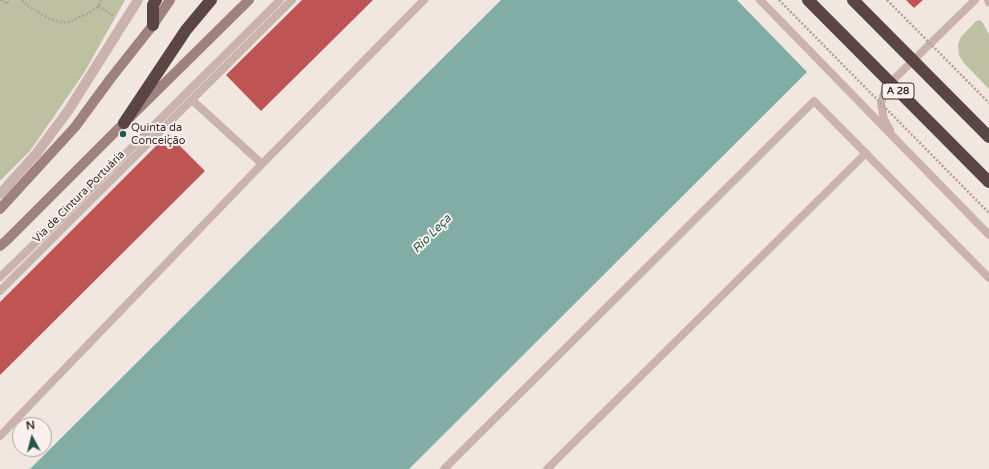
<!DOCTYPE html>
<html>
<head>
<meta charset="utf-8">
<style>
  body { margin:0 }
  #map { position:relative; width:989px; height:469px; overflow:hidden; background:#f2e6e1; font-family:"Varela Round",sans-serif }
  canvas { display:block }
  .north { position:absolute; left:12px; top:417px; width:40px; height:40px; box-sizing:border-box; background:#faf1ee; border:1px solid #ada2a0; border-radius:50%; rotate:353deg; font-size:11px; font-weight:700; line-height:16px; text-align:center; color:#392c2b }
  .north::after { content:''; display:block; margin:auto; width:14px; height:18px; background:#23584e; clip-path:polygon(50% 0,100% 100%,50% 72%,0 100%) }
</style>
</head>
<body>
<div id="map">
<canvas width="989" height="469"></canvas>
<div class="north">N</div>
</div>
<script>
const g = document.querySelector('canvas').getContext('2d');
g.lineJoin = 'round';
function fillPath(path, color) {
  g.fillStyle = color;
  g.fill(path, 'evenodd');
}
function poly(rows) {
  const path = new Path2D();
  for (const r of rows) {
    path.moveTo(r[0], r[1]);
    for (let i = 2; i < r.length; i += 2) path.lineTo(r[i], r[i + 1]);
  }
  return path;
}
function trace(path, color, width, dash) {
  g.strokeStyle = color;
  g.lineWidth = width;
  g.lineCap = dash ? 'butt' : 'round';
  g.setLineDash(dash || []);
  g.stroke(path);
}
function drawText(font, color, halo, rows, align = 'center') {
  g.font = font + ' "Varela Round",sans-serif';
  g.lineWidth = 4;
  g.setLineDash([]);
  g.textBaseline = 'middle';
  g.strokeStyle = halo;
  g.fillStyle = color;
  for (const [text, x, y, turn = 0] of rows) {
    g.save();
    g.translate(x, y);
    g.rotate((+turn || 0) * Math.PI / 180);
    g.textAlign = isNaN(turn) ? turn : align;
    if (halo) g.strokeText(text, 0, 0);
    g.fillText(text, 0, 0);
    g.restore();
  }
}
const green = poly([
  [0,0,125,0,84,73,30,151,0,181],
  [980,20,983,23,989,35,989,89,963,62,959,55,958,44,961,37,976,21]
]);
const water = poly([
  [501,0,737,0,807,72,409,469,30,469]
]);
const building = poly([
  [302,0,373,0,261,111,226,75],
  [906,0,923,0,914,8],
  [168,134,205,171,0,375,0,302]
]);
const path = poly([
  [1,0,7,4,9,0],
  [22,0,28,6,48,18,60,22,68,22,76,19,89,13,98,6,101,0],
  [98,6,115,17]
]);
const service = poly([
  [760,0,989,235],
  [988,0,989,3],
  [192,100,262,164],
  [890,130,884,119,881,104,885,90,891,82,975,0],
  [0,277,57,222,280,0],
  [0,291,292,0],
  [0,436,262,164,424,0],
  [444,469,814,101,989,278],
  [547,469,866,153]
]);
const minor = poly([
  [0,194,36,154,68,111,138,0]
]);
const secondary = poly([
  [0,209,75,127,111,78,153,25,170,0],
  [0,246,7,240,115,132,249,0]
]);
const motorway = poly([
  [153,25,153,5,156,0],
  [124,123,186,30,211,0]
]);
const pathBridge = poly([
  [779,0,989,213],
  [887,0,989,103]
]);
const motorwayBridge = poly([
  [808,0,989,182],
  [853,0,989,137]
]);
const markers = [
  [123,134,4,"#23584e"]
];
const shields = [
  [898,91,32]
];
const shieldNames = [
  ["A 28",898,91]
];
const poiNames = [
  ["Quinta da",131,128],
  ["Conceição",131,141]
];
const streetNames = [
  ["Via de Cintura Portuária",79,197,-45]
];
const waterNames = [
  ["Rio Leça",432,234,-45]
];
fillPath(green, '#bec0a2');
fillPath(water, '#82ada4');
fillPath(building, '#be5454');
trace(path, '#b59d98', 2.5, [2, 2]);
trace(service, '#cab3ad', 8);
trace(minor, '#cab3ad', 10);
trace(secondary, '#9d827f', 10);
trace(motorway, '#594543', 12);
trace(pathBridge, '#b59d98', 2.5, [2, 2]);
trace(motorwayBridge, '#594543', 12);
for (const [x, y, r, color] of markers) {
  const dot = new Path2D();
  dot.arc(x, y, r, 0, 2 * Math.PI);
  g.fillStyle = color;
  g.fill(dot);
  trace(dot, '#faf1ee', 1.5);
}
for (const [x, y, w] of shields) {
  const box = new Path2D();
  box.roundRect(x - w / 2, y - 8, w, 16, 3);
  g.fillStyle = '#faf1ee';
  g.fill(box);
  trace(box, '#392c2b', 1);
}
drawText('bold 10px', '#392c2b', null, shieldNames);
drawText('11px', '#392c2b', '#faf1ee', poiNames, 'left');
drawText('11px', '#392c2b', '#faf1ee', streetNames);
drawText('italic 12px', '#23584e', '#faf1ee', waterNames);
</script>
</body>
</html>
